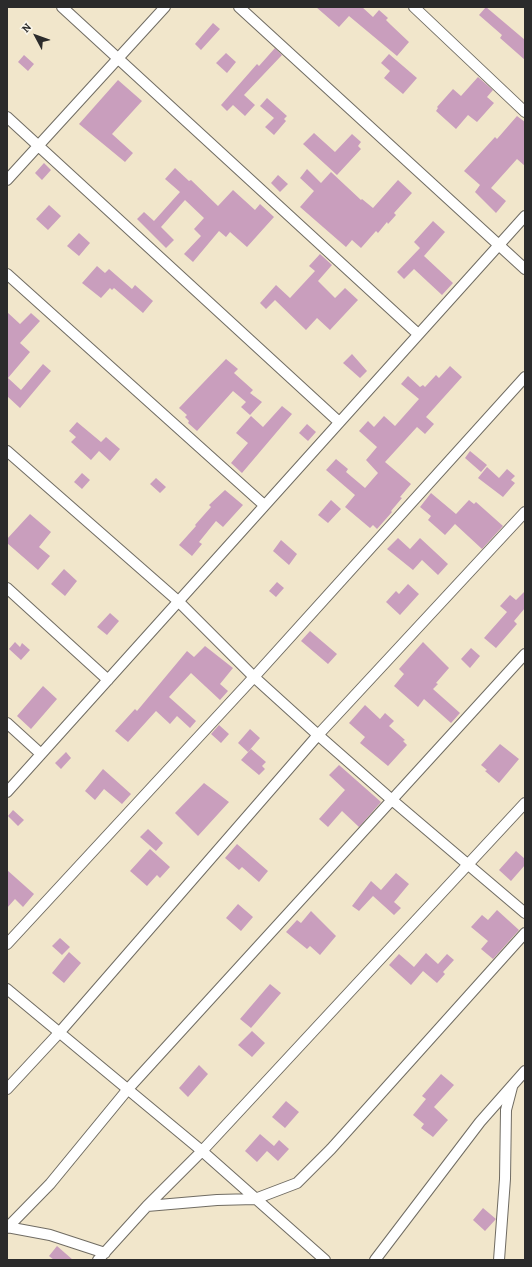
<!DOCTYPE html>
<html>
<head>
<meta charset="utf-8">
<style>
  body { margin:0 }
  #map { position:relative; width:532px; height:1267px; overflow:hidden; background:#f1e6cb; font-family:Alegreya,serif }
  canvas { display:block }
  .frame { position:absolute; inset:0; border:8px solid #2b2b2b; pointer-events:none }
  .north { position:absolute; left:16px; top:16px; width:40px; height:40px; -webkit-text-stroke:3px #fbf7ec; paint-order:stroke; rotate:311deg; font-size:11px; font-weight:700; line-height:16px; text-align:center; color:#2b2b2b }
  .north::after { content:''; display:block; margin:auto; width:14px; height:18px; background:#2b2b2b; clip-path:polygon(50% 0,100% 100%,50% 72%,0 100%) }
</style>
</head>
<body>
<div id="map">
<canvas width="532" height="1267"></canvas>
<div class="frame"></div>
<div class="north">N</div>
</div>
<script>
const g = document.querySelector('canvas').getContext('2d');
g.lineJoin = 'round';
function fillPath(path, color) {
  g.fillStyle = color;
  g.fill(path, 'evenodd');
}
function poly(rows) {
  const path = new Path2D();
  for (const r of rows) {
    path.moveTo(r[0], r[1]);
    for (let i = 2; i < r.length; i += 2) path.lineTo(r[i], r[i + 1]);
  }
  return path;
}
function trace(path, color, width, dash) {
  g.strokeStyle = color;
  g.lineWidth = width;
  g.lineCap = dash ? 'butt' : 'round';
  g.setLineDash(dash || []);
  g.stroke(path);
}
const building = poly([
  [316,7,362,7,373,17,379,10,388,18,386,20,391,25,409,42,397,56,349,16,339,27],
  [486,7,525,40,525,60,500,38,502,35,479,15],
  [213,23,220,29,201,50,195,44],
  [275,48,282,55,244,95,255,105,245,116,233,105,227,111,221,105,257,64,259,66],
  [226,53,236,62,227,73,216,63],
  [389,54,417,78,403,94,384,78,390,71,381,63],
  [24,55,34,64,28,71,18,62],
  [478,77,493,90,487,97,494,103,477,122,468,115,456,129,436,111,438,108,437,107,453,89,461,96],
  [118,80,142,101,112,134,133,153,125,162,79,124],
  [267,98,287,116,284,119,286,121,274,135,265,127,274,118,260,106],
  [517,116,525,122,525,166,517,159,491,188,506,201,496,213,475,192,480,185,464,171,495,137,497,139],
  [314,133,335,152,352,134,361,142,358,146,361,149,337,175,303,144],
  [44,163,51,170,42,180,35,173],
  [175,168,189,181,191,180,218,206,233,190,255,210,260,204,274,217,247,247,230,232,226,237,219,231,193,262,184,254,201,236,194,229,204,218,185,200,161,227,174,240,166,248,137,219,144,212,154,221,180,192,165,179],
  [307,169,321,183,331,172,361,200,362,199,373,208,398,180,412,193,394,213,396,215,388,224,387,222,378,233,376,231,361,248,352,240,346,247,300,207,314,191,300,178],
  [278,175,288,184,280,192,271,183],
  [49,205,61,216,48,230,36,219],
  [433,221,445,232,424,256,453,283,442,295,414,269,404,279,397,272,420,248,414,242],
  [79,233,90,243,79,256,67,246],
  [320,254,332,265,318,281,335,298,345,288,358,300,330,330,317,318,306,330,275,300,266,309,260,303,276,285,290,298,315,271,309,266],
  [97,266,105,273,109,269,132,289,135,285,153,301,143,313,114,288,112,290,110,288,101,298,82,283],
  [7,312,20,324,31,313,40,321,20,343,30,352,8,378,21,390,43,364,51,371,20,408,7,396],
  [352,354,367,371,360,378,343,363],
  [226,359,238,369,234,373,253,390,250,393,262,402,250,415,241,407,246,402,233,391,197,431,188,423,189,421,185,417,187,415,179,408],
  [450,366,462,377,426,417,434,424,425,434,417,427,385,462,411,484,400,497,402,498,391,511,392,512,377,529,373,525,370,528,345,507,355,495,326,470,336,459,348,469,346,472,365,488,378,473,366,460,377,447,359,431,368,421,374,427,384,416,395,426,419,399,401,384,408,376,420,387,423,385,425,387,436,375,439,378],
  [282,406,292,414,242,473,231,463,248,443,236,433,251,416,263,427],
  [77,422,101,442,106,437,120,449,110,461,99,451,91,460,71,442,76,437,69,431],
  [307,424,316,432,308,441,299,433],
  [470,451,487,465,481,472,465,458],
  [487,467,499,478,507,469,515,476,511,480,515,483,503,497,478,478],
  [82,473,90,480,82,489,74,482],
  [156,478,166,487,160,493,150,484],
  [225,490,243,505,223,527,216,521,199,542,202,544,192,556,179,545,196,526,195,525,211,507,209,505],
  [431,493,456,514,469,500,474,504,476,502,503,526,482,549,455,524,445,535,428,520,431,516,420,507],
  [331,500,341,509,328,523,318,515],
  [30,514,51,532,39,547,50,556,38,570,7,543,7,539],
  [398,538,410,549,420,538,448,564,438,575,422,560,413,570,387,549],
  [281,540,297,554,289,565,273,551],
  [64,569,77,581,65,596,51,584],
  [277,582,284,588,276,597,269,591],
  [408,584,419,594,400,615,386,602,396,591,399,594],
  [525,591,525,608,514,621,517,624,496,648,484,638,507,612,500,606,510,595,516,600],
  [110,613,119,621,107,635,97,627],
  [310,631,337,654,328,664,301,641],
  [15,642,20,647,22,643,30,650,21,660,9,649],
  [423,642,449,668,436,683,438,684,433,689,460,713,451,723,424,699,418,707,394,686,404,674,399,669],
  [205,646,233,668,220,684,228,691,220,700,191,673,169,697,196,721,190,728,177,716,170,724,156,711,128,742,115,731,135,709,137,711,187,651,194,657],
  [471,648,480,656,470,668,461,659],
  [43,686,57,699,31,729,17,716],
  [365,705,380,719,385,713,394,721,389,726,405,740,403,741,407,745,388,766,360,743,365,737,349,723],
  [219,725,229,734,221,743,211,734],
  [250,729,260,738,248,752,238,743],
  [500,744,519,759,499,783,485,771,487,770,481,765],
  [251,749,266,762,262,766,265,769,259,775,241,760],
  [66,752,71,758,61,769,55,763],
  [339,765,381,802,359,827,342,811,328,827,319,819,345,790,329,775],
  [103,769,131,794,122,804,104,789,95,800,85,791],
  [204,783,229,802,198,836,175,813],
  [13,810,24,820,18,826,8,816],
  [148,829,163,843,156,851,140,837],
  [237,844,268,871,259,882,242,867,239,870,225,858],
  [150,849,170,867,160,878,157,875,147,886,130,871],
  [516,851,525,859,525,865,511,881,499,870],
  [7,870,34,894,23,907,15,899,7,908],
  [396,873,409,884,394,902,401,908,394,915,373,896,359,911,352,906,371,881,381,890],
  [238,904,253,917,241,931,226,918],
  [497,910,519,930,493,959,481,949,488,941,471,927,482,915,488,920],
  [311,911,336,936,320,955,310,946,307,949,286,932,297,920,301,923],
  [60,938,70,947,62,955,52,946],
  [69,952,81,963,64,983,52,973],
  [426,953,438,964,447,954,454,960,443,972,445,974,437,983,423,971,411,985,389,965,399,954,414,967],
  [270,984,281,993,251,1028,240,1019],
  [252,1031,265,1043,252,1057,238,1045],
  [199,1065,208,1074,188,1097,179,1088],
  [441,1074,454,1085,434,1107,448,1120,433,1137,421,1128,424,1124,413,1115,426,1099,422,1096],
  [286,1101,299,1112,285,1128,272,1117],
  [260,1134,274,1146,279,1140,289,1149,278,1161,267,1151,257,1162,245,1151],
  [483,1208,496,1219,485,1231,473,1220],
  [57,1246,73,1260,54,1260,49,1256]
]);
const street = poly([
  [62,7,418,334],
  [239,7,525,269],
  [414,7,525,112],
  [7,117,339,422],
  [7,180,165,7],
  [7,274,264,505],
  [7,451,178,601,254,677,318,735,392,800,525,913],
  [7,588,108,680],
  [7,723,41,754],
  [7,792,525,216],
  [7,944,254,677,525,377],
  [7,989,202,1151,325,1260],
  [7,1089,59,1033,318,735,525,512],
  [147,1206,217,1200,255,1199,297,1183,331,1149,525,933],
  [7,1227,50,1235,105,1253],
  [7,1228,50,1184,128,1089,525,654],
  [98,1260,147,1206,202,1151,525,803],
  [375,1260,480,1122,525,1071],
  [499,1260,505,1179,506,1110,512,1087]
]);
fillPath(building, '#c99ebd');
trace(street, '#706c63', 12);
trace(street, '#fff', 10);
</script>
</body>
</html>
